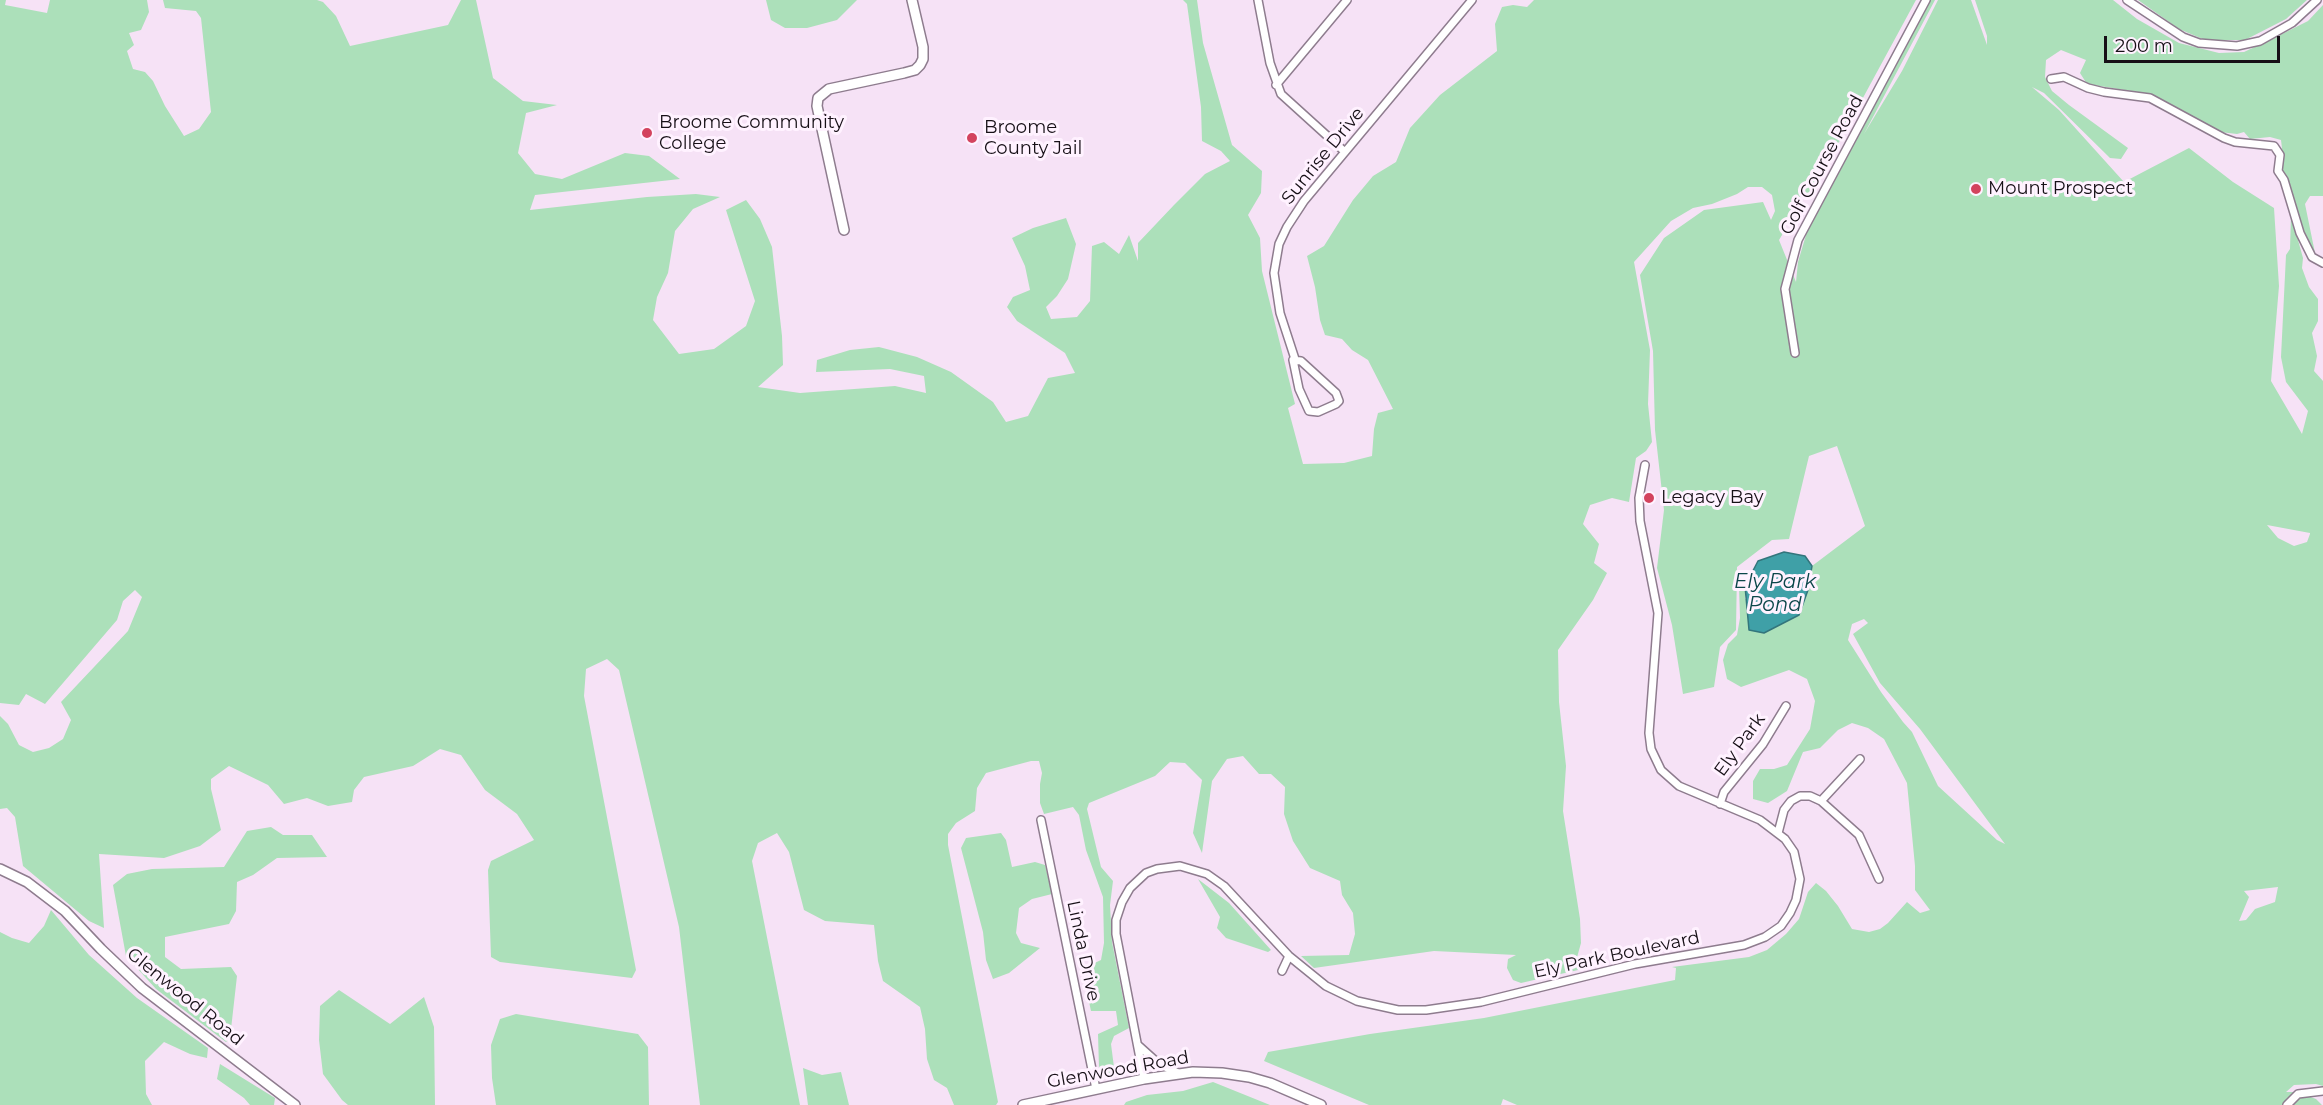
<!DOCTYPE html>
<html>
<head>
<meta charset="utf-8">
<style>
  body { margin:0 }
  #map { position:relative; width:2323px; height:1105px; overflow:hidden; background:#f6e2f6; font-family:Montserrat,sans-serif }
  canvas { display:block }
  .scale { position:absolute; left:2104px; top:36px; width:176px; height:27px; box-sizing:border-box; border:3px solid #171017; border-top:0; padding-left:8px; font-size:18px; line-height:21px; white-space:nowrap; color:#171017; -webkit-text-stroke:4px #fff2ff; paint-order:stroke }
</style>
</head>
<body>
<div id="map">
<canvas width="2323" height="1105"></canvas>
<div class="scale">200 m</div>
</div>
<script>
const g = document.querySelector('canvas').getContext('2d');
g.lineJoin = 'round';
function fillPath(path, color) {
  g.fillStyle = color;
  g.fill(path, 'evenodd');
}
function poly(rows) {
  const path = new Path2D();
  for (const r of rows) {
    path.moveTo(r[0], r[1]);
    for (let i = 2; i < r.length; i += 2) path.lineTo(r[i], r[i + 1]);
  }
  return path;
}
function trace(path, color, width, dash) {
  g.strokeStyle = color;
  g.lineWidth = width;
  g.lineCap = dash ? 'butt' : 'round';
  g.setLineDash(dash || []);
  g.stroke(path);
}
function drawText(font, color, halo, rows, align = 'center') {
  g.font = font + ' Montserrat,sans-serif';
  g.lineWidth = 6;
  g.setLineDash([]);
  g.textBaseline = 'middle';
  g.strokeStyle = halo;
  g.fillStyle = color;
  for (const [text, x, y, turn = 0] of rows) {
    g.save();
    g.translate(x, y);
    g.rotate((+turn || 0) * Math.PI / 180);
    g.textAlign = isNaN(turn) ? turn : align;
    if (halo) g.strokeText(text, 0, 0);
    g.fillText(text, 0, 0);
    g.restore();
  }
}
const green = poly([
  [0,0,6,0,5,5,47,13,50,0,147,0,149,12,141,30,129,33,134,45,127,51,133,69,145,72,153,81,165,106,184,136,199,129,211,112,201,18,196,11,165,8,163,0,317,0,323,2,336,16,350,46,448,25,461,0,476,0,493,78,523,101,557,105,526,113,518,153,535,174,562,179,625,153,649,156,680,179,535,195,530,210,647,197,696,194,720,197,693,209,675,231,668,273,657,297,653,320,679,354,714,349,746,326,755,301,726,210,746,200,760,219,772,247,782,336,783,365,758,387,800,393,895,386,926,393,924,376,890,369,816,372,817,360,850,350,879,347,917,357,951,372,993,402,1006,422,1028,416,1048,378,1075,373,1065,353,1017,321,1007,307,1013,297,1030,290,1025,266,1012,238,1033,228,1066,218,1076,244,1068,279,1057,296,1046,307,1051,319,1077,317,1090,301,1092,246,1104,242,1119,254,1129,235,1138,261,1138,243,1174,205,1205,174,1230,161,1221,151,1202,141,1201,107,1187,4,1183,0,1197,0,1203,43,1232,145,1262,171,1261,193,1248,215,1260,238,1262,271,1295,404,1288,408,1303,464,1344,463,1372,456,1374,429,1378,413,1393,409,1368,360,1352,350,1342,339,1325,335,1320,320,1315,287,1307,256,1324,246,1353,200,1373,176,1396,162,1410,128,1440,95,1497,51,1495,24,1502,7,1513,5,1527,7,1534,0,1916,0,1813,190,1797,200,1789,213,1782,235,1779,240,1796,282,1798,262,1806,235,1806,227,1929,0,1935,0,1864,134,1902,71,1938,0,1971,0,1987,45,1987,36,1975,0,2113,0,2137,19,2179,43,2219,53,2244,52,2274,38,2308,21,2323,5,2323,196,2310,196,2305,204,2315,253,2305,241,2281,168,2283,157,2281,140,2270,137,2250,139,2244,132,2237,134,2220,132,2150,94,2087,84,2080,73,2086,60,2061,50,2046,60,2045,77,2052,91,2069,105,2128,148,2121,159,2110,158,2044,93,2032,87,2059,110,2124,182,2189,148,2233,182,2274,208,2279,286,2271,381,2302,434,2308,411,2286,382,2281,357,2286,255,2290,249,2291,215,2303,258,2302,268,2309,287,2318,299,2318,321,2312,333,2317,356,2314,371,2323,381,2323,1086,2316,1084,2294,1085,2286,1092,2297,1092,2316,1099,2322,1105,1517,1105,1503,1099,1501,1105,1369,1105,1264,1061,1268,1052,1370,1034,1484,1018,1675,980,1676,968,1672,967,1749,957,1767,950,1786,934,1799,919,1808,892,1816,883,1826,891,1838,906,1852,929,1869,932,1880,929,1888,923,1907,902,1920,913,1930,910,1915,890,1915,866,1907,783,1884,739,1868,728,1852,723,1838,730,1820,748,1803,752,1787,791,1768,803,1753,799,1753,781,1760,769,1774,769,1787,765,1810,729,1815,701,1807,679,1789,670,1741,687,1727,679,1723,660,1728,644,1737,635,1740,618,1739,587,1745,586,1745,599,1808,590,1812,566,1865,526,1837,446,1809,456,1789,539,1772,540,1737,567,1736,630,1720,647,1714,687,1683,694,1672,625,1657,568,1664,510,1655,430,1653,351,1640,275,1664,238,1704,210,1763,202,1771,220,1775,211,1772,195,1762,187,1748,187,1737,194,1712,204,1693,208,1671,221,1634,262,1650,350,1648,404,1652,442,1646,451,1636,458,1629,502,1612,498,1590,505,1583,524,1599,544,1594,563,1607,573,1593,600,1558,650,1559,702,1566,766,1563,811,1580,919,1581,943,1576,961,1578,970,1521,983,1513,980,1507,968,1508,959,1516,955,1434,951,1314,968,1301,956,1349,955,1355,934,1353,913,1342,895,1340,881,1310,868,1293,841,1284,814,1285,787,1271,774,1259,774,1243,756,1227,759,1212,781,1202,853,1193,833,1202,780,1185,763,1170,762,1155,776,1089,803,1087,809,1101,867,1113,881,1110,905,1112,942,1129,1028,1114,1036,1111,1044,1115,1075,1102,1075,1099,1068,1098,1034,1118,1025,1116,1011,1091,1011,1082,969,1101,960,1104,943,1103,897,1086,850,1079,815,1073,807,1044,814,1040,803,1040,784,1042,773,1039,761,1031,761,986,773,977,788,975,811,956,823,948,834,948,845,998,1102,996,1105,954,1105,947,1088,934,1080,927,1059,925,1029,920,1007,883,981,878,961,874,925,825,921,804,910,789,852,777,833,758,843,752,861,800,1105,700,1105,679,927,619,670,607,659,586,669,584,696,636,970,632,978,500,962,491,957,488,870,491,861,534,840,517,814,485,790,461,755,440,749,413,766,364,777,354,790,352,802,328,806,307,798,284,804,268,785,229,766,211,779,211,789,221,830,200,846,164,858,99,854,104,928,89,921,23,866,15,817,7,808,0,809,0,716,8,724,19,745,33,752,49,748,63,739,71,720,61,702,128,631,142,597,135,590,123,601,117,620,45,704,26,694,19,705,0,703],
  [2267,525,2310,533,2310,534,2307,542,2294,546,2278,538],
  [1864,619,1868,623,1853,634,1880,683,1920,729,2005,844,1997,840,1938,786,1912,732,1903,722,1881,692,1848,640,1852,624],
  [2278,887,2275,902,2255,909,2246,920,2239,921,2249,897,2244,891],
  [766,0,857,0,837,20,807,28,785,28,771,20],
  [2138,0,2307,0,2286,19,2245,40,2205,40,2179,29],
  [271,827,283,835,312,835,327,857,277,858,253,875,237,882,236,911,229,924,165,937,165,957,181,969,231,967,237,976,230,1038,226,1042,156,989,126,956,113,885,127,874,152,869,224,867,247,831],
  [1001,833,1006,840,1012,867,1035,862,1045,865,1052,894,1032,899,1019,908,1016,933,1021,943,1040,948,1009,973,993,979,986,960,983,932,961,848,966,838],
  [1198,879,1229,903,1271,950,1268,952,1226,938,1217,928,1220,917],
  [51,910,89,955,137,998,208,1048,207,1058,190,1054,164,1042,145,1061,146,1094,152,1105,0,1105,0,932,12,938,29,943,44,926],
  [339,990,390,1024,424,997,434,1027,435,1105,348,1105,342,1100,323,1074,319,1040,320,1006],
  [516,1014,638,1034,648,1047,649,1105,496,1105,492,1078,491,1045,500,1019],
  [220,1064,275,1098,274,1105,250,1105,244,1098,217,1079],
  [803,1068,822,1075,841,1072,849,1105,808,1105],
  [1213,1082,1270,1105,1124,1105,1126,1102,1147,1095,1183,1091]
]);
const water = poly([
  [1784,552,1805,556,1812,566,1808,590,1799,615,1764,633,1749,630,1745,586,1758,561,1784,552]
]);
const street = poly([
  [1258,0,1270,63,1281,94,1345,152],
  [2127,0,2183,37,2199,43,2237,46,2260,41,2292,23,2317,0],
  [2051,79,2064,77,2088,88,2104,92,2150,98,2224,138,2235,142,2274,146,2280,155,2278,171,2284,180,2300,233,2312,257,2323,263],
  [1276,85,1347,0],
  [1795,353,1785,289,1798,240,1926,0],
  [1295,359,1280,313,1274,273,1279,244,1287,227,1304,201,1472,0],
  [1293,360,1301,361,1336,393,1339,401,1336,404,1318,412,1309,411,1299,389,1293,360],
  [1821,801,1860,759],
  [1720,804,1724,792,1763,744,1786,706],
  [1041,820,1096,1089],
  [1778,833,1784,810,1791,801,1800,796,1810,796,1821,801,1859,835,1879,879],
  [1282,971,1289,956],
  [1139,1046,1159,1064,1178,1073],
  [1144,1079,1116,934,1116,920,1122,902,1130,888,1146,873,1157,869,1180,866,1207,874,1224,886,1289,956,1326,986,1357,1001,1398,1010,1426,1010,1481,1002,1635,964,1744,945,1765,937,1781,926,1790,913,1796,900,1800,879,1794,852,1785,839,1760,820,1679,786,1661,770,1651,749,1649,733,1658,613,1640,521,1639,498,1645,465],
  [2287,1105,2298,1094,2323,1091]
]);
const secondary = poly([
  [844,230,817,106,818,98,829,89,904,73,915,70,920,65,923,59,923,47,912,0],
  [0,869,27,882,65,911,101,949,142,988,295,1105],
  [1023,1105,1144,1079,1193,1072,1222,1073,1249,1077,1270,1083,1321,1105]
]);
const markers = [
  [647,133,6,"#d3435e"],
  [972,138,6,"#d3435e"],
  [1976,189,6,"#d3435e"],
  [1649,498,6,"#d3435e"]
];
const poiNames = [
  ["Broome Community",659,123],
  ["College",659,144],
  ["Broome",984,128],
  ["County Jail",984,149],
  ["Mount Prospect",1988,189],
  ["Legacy Bay",1661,498]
];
const streetNames = [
  ["Sunrise Drive",1323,156,-51],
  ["Golf Course Road",1822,165,-62],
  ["Ely Park",1740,745,-54],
  ["Linda Drive",1083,951,78],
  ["Ely Park Boulevard",1617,955,-12],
  ["Glenwood Road",185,997,39],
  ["Glenwood Road",1118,1070,-10]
];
const waterNames = [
  ["Ely Park",1775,582],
  ["Pond",1775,605]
];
fillPath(green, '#ace0ba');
fillPath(water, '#3fa0a7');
trace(water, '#33757c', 1.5);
trace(street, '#8e7c8e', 10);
trace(secondary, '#8e7c8e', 12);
trace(street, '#fff', 7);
trace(secondary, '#fff', 9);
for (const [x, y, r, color] of markers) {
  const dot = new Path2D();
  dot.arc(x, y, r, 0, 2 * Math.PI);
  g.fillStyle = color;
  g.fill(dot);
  trace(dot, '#fff2ff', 2);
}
drawText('18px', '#171017', '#fff2ff', poiNames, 'left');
drawText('18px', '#171017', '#fff2ff', streetNames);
drawText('italic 20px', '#0b474a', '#fff2ff', waterNames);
</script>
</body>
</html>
